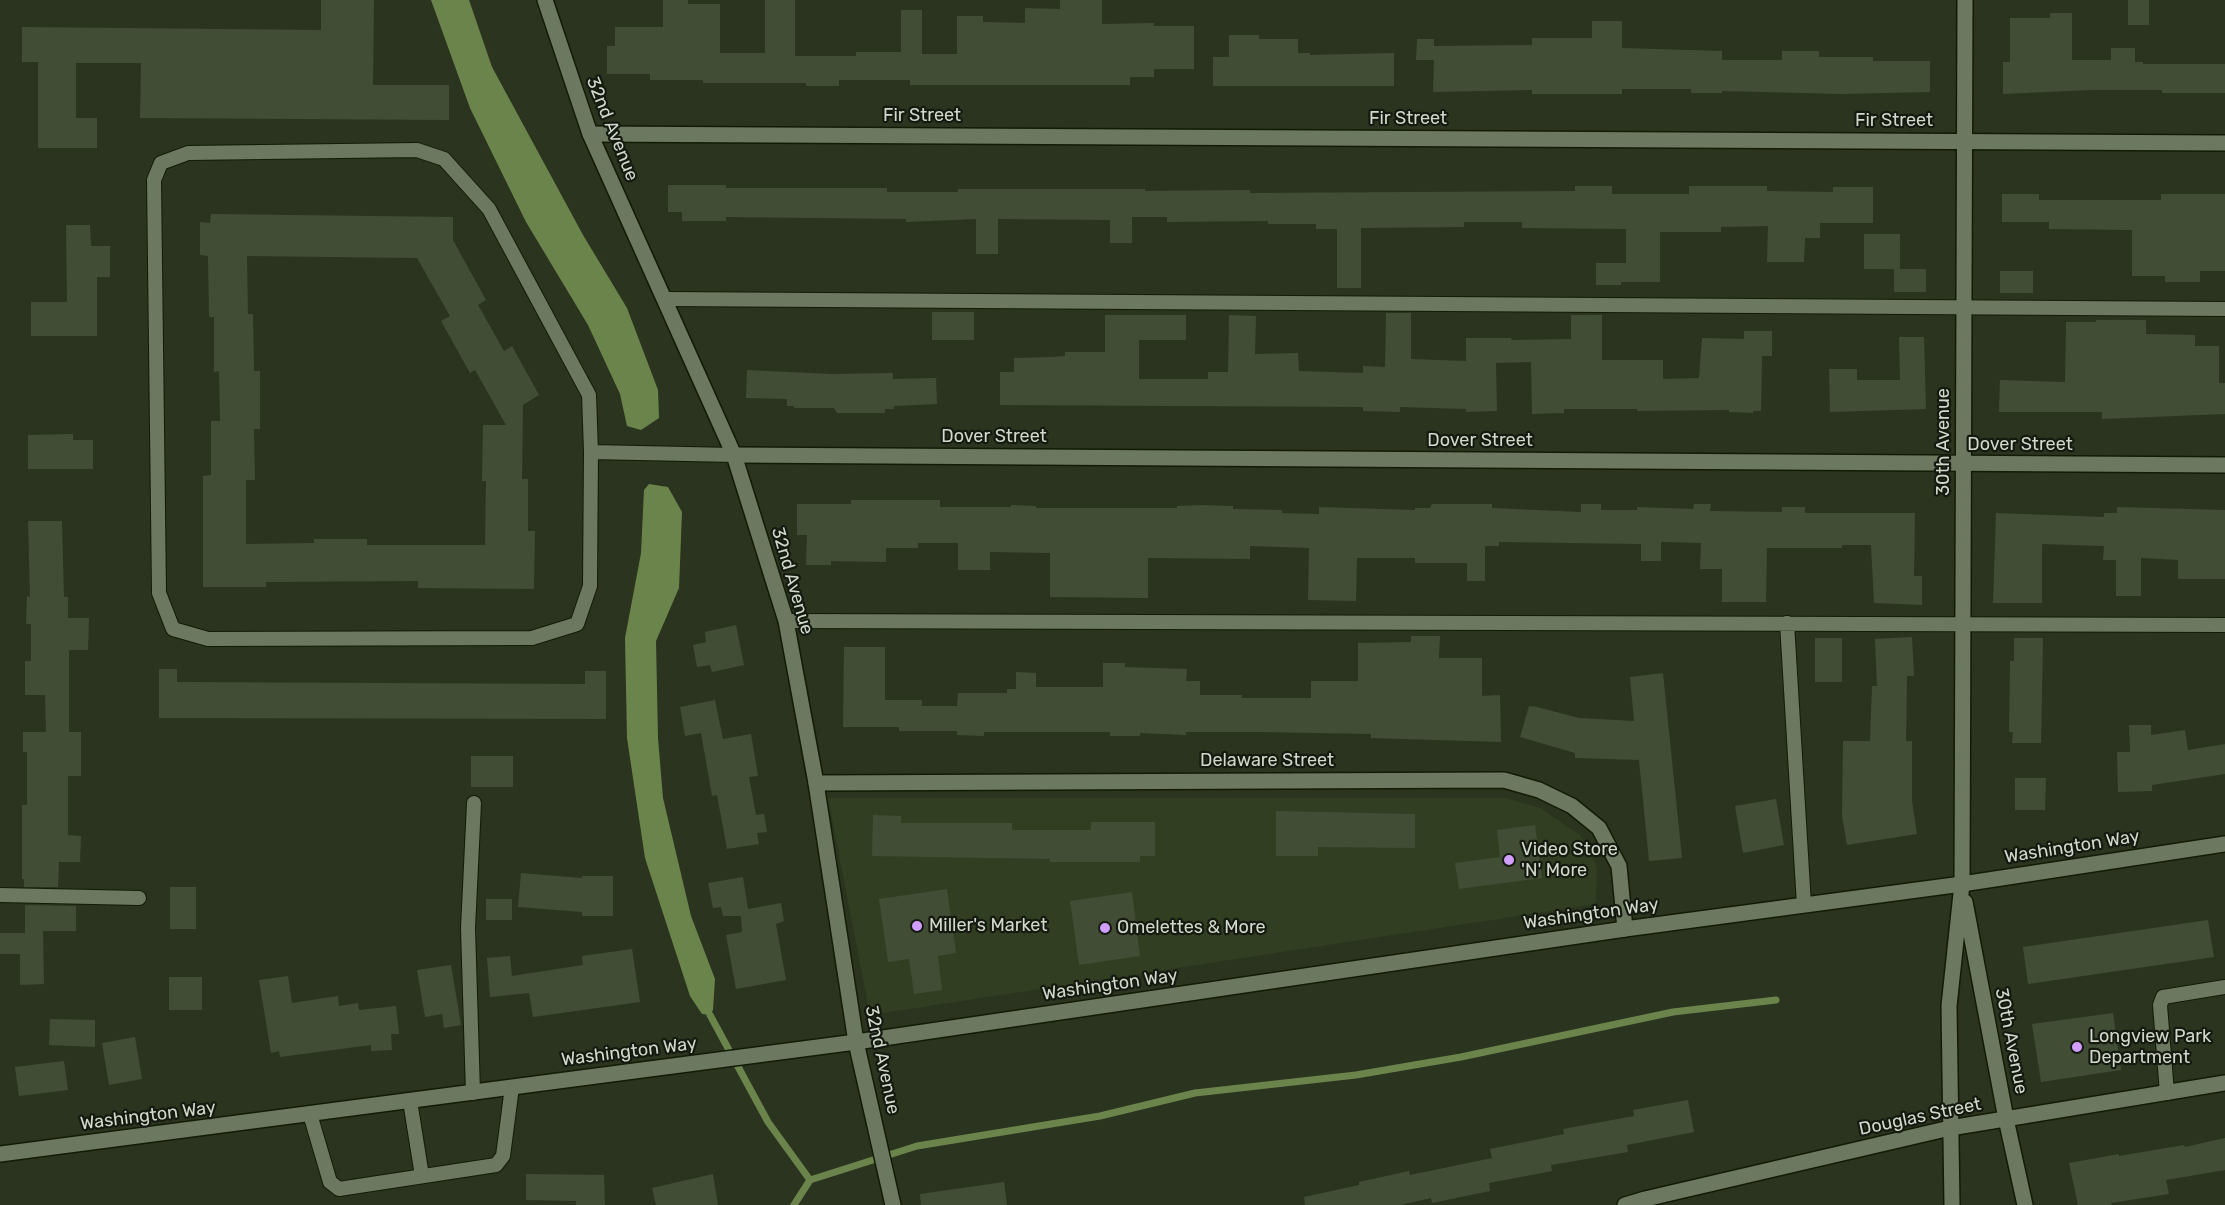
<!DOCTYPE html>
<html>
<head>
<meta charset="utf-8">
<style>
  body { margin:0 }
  canvas { display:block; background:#2a341e }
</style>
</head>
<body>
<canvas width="2225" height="1205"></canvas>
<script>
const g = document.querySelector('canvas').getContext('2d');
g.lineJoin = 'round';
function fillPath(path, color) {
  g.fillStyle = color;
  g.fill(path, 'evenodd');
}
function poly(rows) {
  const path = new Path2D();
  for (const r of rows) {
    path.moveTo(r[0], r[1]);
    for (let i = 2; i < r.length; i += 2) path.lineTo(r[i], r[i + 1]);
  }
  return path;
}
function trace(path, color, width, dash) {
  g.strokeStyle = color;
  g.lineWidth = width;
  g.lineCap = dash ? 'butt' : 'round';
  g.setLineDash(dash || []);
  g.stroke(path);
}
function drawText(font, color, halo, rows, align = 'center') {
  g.font = font + ' Rubik,sans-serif';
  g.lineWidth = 4.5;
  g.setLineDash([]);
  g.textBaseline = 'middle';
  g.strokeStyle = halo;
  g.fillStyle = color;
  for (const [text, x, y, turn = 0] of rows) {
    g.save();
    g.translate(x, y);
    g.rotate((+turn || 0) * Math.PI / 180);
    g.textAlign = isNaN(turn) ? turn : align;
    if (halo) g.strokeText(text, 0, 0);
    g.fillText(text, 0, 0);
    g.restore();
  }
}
const built = poly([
  [828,798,1506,798,1540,808,1581,836,1597,867,1596,904,870,1015]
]);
const water = poly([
  [431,0,469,0,492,67,583,235,627,308,658,390,659,418,641,430,627,426,620,394,588,325,526,222,470,108],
  [649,484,668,487,682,512,679,588,656,641,658,738,663,798,691,916,715,979,713,1010,710,1015,702,1014,690,996,645,858,627,738,625,638,641,553,644,490]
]);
const stream = poly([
  [710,1015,768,1122,810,1180],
  [794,1205,810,1180,917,1146,1100,1116,1195,1093,1356,1075,1461,1057,1673,1012,1776,1000]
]);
const building = poly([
  [321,0,374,0,373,85,449,85,449,120,140,118,141,63,76,63,76,118,97,118,97,148,38,148,38,62,22,62,22,27,321,30],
  [663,0,688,0,688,4,720,4,720,53,765,53,765,0,795,0,795,56,856,56,856,52,901,52,901,10,922,10,922,54,957,54,957,16,983,16,983,22,1025,23,1025,8,1060,9,1060,0,1102,0,1102,24,1154,23,1154,26,1194,26,1194,69,1154,69,1154,77,1130,77,1130,85,910,85,910,80,839,80,839,86,806,86,806,83,703,83,703,80,650,80,650,74,607,74,607,46,615,46,615,27,663,27],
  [2128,0,2149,0,2149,25,2128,25],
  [2050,13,2072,13,2072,60,2111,60,2111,48,2135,48,2135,62,2143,62,2143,64,2225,64,2225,93,2162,93,2162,90,2092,90,2003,94,2003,62,2010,62,2010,18,2050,18],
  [1592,21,1622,21,1622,48,1722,51,1722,60,1782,60,1782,51,1819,51,1819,57,1873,57,1873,61,1930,61,1930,92,1842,94,1722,91,1722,93,1691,93,1691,89,1622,89,1622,94,1532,94,1532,90,1433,92,1434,60,1416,60,1417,39,1434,39,1434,46,1532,45,1532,38,1592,38],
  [1229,35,1259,35,1259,39,1298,39,1298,53,1310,53,1310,55,1394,53,1394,86,1213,86,1213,57,1229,57],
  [668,185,726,185,726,188,887,188,887,192,958,192,958,189,1145,189,1145,191,1250,190,1250,193,1575,191,1575,186,1612,186,1612,194,1689,194,1689,186,1767,186,1767,191,1833,192,1833,187,1873,187,1873,223,1820,223,1820,238,1805,238,1804,262,1767,262,1768,226,1721,227,1721,232,1660,232,1660,282,1621,282,1621,285,1596,285,1596,263,1626,263,1626,229,1522,228,1522,222,1464,222,1464,227,1361,228,1361,288,1337,288,1337,229,1316,229,1316,224,1268,224,1268,221,1167,222,1167,217,1132,217,1132,243,1110,243,1110,220,998,219,998,254,976,254,976,219,906,222,906,219,726,217,726,221,682,221,682,212,668,212],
  [2002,194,2039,194,2039,200,2161,200,2161,194,2225,194,2225,271,2200,271,2200,282,2165,282,2165,276,2132,276,2132,230,2049,229,2049,222,2002,222],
  [211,214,453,217,453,240,486,300,478,305,504,351,512,346,539,395,523,405,522,479,528,479,528,531,535,531,534,589,418,588,418,581,266,582,266,587,203,587,203,476,211,475,211,421,220,421,219,371,214,372,214,317,209,317,208,256,200,255,200,222,210,223],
  [247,256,417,258,450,316,441,321,470,373,475,370,506,425,483,425,482,481,486,481,485,545,367,545,367,539,314,539,314,543,246,544,246,480,255,480,254,429,260,429,260,371,254,371,253,314,248,314],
  [66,225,90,225,91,246,110,246,110,277,97,277,97,336,31,336,31,302,67,302],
  [1864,234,1900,234,1900,269,1864,269],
  [1894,269,1926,269,1926,292,1894,292],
  [2000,271,2033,271,2033,293,2000,293],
  [932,312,974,312,974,340,932,340],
  [1386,313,1411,313,1411,359,1466,361,1466,338,1511,338,1512,340,1571,339,1571,315,1602,315,1602,360,1663,360,1663,379,1699,378,1702,338,1744,339,1744,331,1772,331,1772,356,1762,356,1761,411,1753,411,1753,413,1729,412,1729,410,1637,411,1637,409,1564,409,1564,413,1532,414,1531,362,1496,363,1497,411,1466,412,1466,409,1400,407,1400,412,1363,411,1363,407,1000,405,1000,372,1014,372,1014,358,1053,357,1065,356,1065,352,1105,352,1105,315,1186,315,1186,340,1139,340,1139,379,1208,379,1208,372,1228,372,1229,315,1256,316,1255,354,1298,353,1299,371,1363,373,1363,366,1385,367],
  [2096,320,2146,320,2146,334,2195,335,2195,346,2219,346,2219,383,2225,383,2225,414,2102,419,2102,412,1999,412,2000,380,2065,382,2066,322,2096,322],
  [1899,337,1924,337,1926,409,1830,412,1829,369,1857,369,1857,380,1900,380],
  [747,370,831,374,893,373,893,379,936,378,937,404,894,406,894,409,885,409,885,413,837,413,834,408,794,408,794,406,787,406,787,399,746,398],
  [73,434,73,440,93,440,93,469,28,469,28,435],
  [851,500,940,500,940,507,1011,507,1011,505,1036,506,1036,508,1177,508,1177,506,1201,505,1233,506,1233,509,1282,510,1282,513,1319,514,1319,507,1415,510,1415,508,1430,508,1432,504,1492,504,1492,508,1581,512,1581,504,1601,504,1601,510,1637,510,1637,507,1693,509,1694,504,1711,504,1710,511,1782,512,1782,507,1805,507,1805,513,1915,513,1914,576,1922,576,1922,605,1874,603,1871,545,1842,545,1842,548,1767,548,1766,602,1722,602,1722,569,1700,569,1701,543,1661,542,1661,561,1641,561,1641,544,1499,542,1499,546,1485,546,1485,581,1467,581,1467,563,1415,563,1415,558,1357,558,1356,601,1308,600,1309,548,1250,546,1250,559,1148,558,1148,598,1050,597,1050,553,990,552,990,570,958,570,958,543,918,543,918,548,886,548,886,562,831,561,831,565,806,565,807,535,797,535,797,504,851,504],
  [2117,507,2225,510,2225,579,2178,579,2178,560,2141,558,2141,596,2116,596,2116,560,2103,560,2104,546,2042,544,2042,603,1993,603,1996,513,2104,517,2104,513,2117,513],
  [28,521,62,521,64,597,68,597,68,618,89,618,88,650,69,650,69,732,81,732,81,776,68,776,68,835,81,836,80,862,59,862,58,887,24,887,24,879,22,879,22,805,27,805,27,752,23,752,23,732,46,732,45,695,25,695,25,661,31,661,31,624,26,624,27,596,30,597],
  [736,625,744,665,712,672,710,665,697,667,693,645,706,642,705,632],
  [1411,636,1440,636,1439,658,1482,658,1482,696,1500,695,1501,742,1371,738,1371,734,1261,732,1186,732,1186,735,1140,733,1140,736,1110,736,1110,732,984,732,984,736,957,735,957,731,899,731,899,727,843,727,844,647,885,647,885,700,922,700,922,706,957,706,958,693,1007,693,1007,689,1016,689,1016,672,1036,673,1036,687,1103,687,1103,663,1125,663,1125,667,1187,669,1186,681,1200,681,1200,695,1242,695,1242,698,1311,698,1311,681,1358,681,1358,643,1411,642],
  [1912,637,1914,676,1907,676,1906,741,1912,741,1912,801,1917,834,1847,845,1842,816,1843,741,1870,741,1872,686,1877,686,1875,639],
  [1815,638,1842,638,1842,682,1815,682],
  [2014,638,2043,638,2041,743,2012,743,2013,732,2009,732,2010,661,2014,661],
  [159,669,177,669,177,682,585,684,585,671,606,671,606,719,159,718],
  [1663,673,1682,858,1649,861,1639,760,1575,758,1575,753,1520,737,1529,706,1533,707,1533,706,1579,718,1634,721,1630,677],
  [715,700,723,739,751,734,758,776,749,777,756,815,764,814,767,832,757,833,759,844,727,849,717,795,712,796,701,733,685,736,680,707],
  [2129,725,2151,725,2151,735,2185,730,2188,750,2225,744,2225,774,2152,785,2152,791,2118,792,2117,752,2130,752],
  [471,756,513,756,513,787,471,787],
  [2015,778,2046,778,2045,810,2015,810],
  [1776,799,1784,845,1743,853,1735,806],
  [1276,811,1415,814,1415,848,1318,847,1318,856,1276,856],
  [873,815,901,816,901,823,1012,823,1012,830,1091,830,1091,822,1155,822,1155,856,1140,856,1140,862,1050,862,1050,859,872,856],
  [1535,825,1542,878,1459,889,1455,863,1500,857,1497,830],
  [521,873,582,878,582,876,613,876,613,916,582,916,582,912,518,907],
  [743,877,748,909,781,903,784,921,776,924,786,980,736,989,726,935,742,932,741,916,723,916,721,907,713,908,708,883],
  [170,887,196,887,196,929,170,929],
  [947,889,956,953,938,956,942,990,914,994,909,959,888,962,879,899],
  [1132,892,1140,956,1079,965,1070,901],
  [486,899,512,899,512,920,486,920],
  [25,905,76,906,76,931,43,931,44,984,20,985,20,954,0,954,0,933,25,933],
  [2208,920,2214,957,2028,984,2023,947],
  [632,949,640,1002,533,1017,529,993,490,997,487,958,510,956,512,976,583,965,582,956],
  [451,965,461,1025,444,1028,442,1014,425,1017,417,970],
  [288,976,292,1003,338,996,339,1006,358,1003,359,1010,396,1006,399,1034,391,1034,392,1050,371,1051,371,1045,280,1057,279,1051,271,1053,259,980],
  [169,977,202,977,202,1010,169,1010],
  [2113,1013,2121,1070,2041,1082,2032,1024],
  [50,1019,95,1020,95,1047,49,1045],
  [135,1037,142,1079,109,1085,102,1043],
  [64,1061,68,1090,19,1096,15,1067],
  [1688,1100,1694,1132,1627,1145,1628,1152,1551,1165,1552,1171,1489,1183,1490,1191,1432,1203,1431,1198,1400,1205,1305,1205,1304,1197,1359,1185,1359,1182,1409,1171,1410,1175,1492,1158,1490,1149,1564,1134,1563,1129,1634,1116,1633,1110],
  [2225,1138,2225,1170,2166,1180,2169,1194,2111,1203,2112,1205,2078,1205,2069,1163,2119,1154,2119,1156,2184,1145,2185,1147],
  [526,1174,604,1175,605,1205,576,1205,576,1201,526,1200],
  [713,1174,718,1205,656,1205,652,1188],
  [1004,1182,1007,1205,921,1205,920,1194]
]);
const service = poly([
  [417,150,444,159,489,209,589,395,591,452,590,586,577,624,532,638,208,639,173,629,159,593,154,180,161,163,188,153,417,150],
  [665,299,2225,309],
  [591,452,734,455],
  [786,621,2225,625],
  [1787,623,1804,905],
  [0,895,139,898],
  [473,1093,468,928,474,803],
  [2167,1093,2160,1005,2163,997,2225,987],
  [410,1101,422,1176],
  [310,1114,330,1182,339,1189,496,1165,503,1156,512,1087]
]);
const minor = poly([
  [590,134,2225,143],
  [734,455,2225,465],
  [816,783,1504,780,1539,790,1572,806,1599,828,1619,866,1625,929],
  [1625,1205,1645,1199,1950,1128,2225,1083]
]);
const tertiary = poly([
  [545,0,590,134,734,455,786,621,816,783,856,1042,893,1205],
  [1965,902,2006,1119,2025,1205],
  [1952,1205,1949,1006,1962,884,1965,0]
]);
const secondary = poly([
  [0,1154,856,1042,1625,929,1962,884,2225,844]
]);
const markers = [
  [1509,860,6,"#d19dfe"],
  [917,926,6,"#d19dfe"],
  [1105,928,6,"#d19dfe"],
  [2077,1047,6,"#d19dfe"]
];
const streetNames = [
  ["Fir Street",922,116],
  ["Fir Street",1408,119],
  ["Fir Street",1894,121],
  ["32nd Avenue",612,129,68],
  ["Dover Street",994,437],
  ["Dover Street",1480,441],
  ["30th Avenue",1944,442,-90],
  ["Dover Street",2020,445],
  ["32nd Avenue",792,581,74],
  ["Delaware Street",1267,761],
  ["Washington Way",2072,847,-9],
  ["Washington Way",1591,914,-8],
  ["Washington Way",1110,985,-8],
  ["30th Avenue",2011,1041,79],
  ["Washington Way",629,1052,-7],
  ["32nd Avenue",882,1060,78],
  ["Washington Way",148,1116,-7],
  ["Douglas Street",1920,1117,-12]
];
const poiNames = [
  ["Video Store",1521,850],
  ["'N' More",1521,871],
  ["Miller's Market",929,926],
  ["Omelettes & More",1117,928],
  ["Longview Park",2089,1037],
  ["Department",2089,1058]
];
fillPath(built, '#313e21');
fillPath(water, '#6b844c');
trace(stream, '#6b844c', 7);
fillPath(building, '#424d36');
trace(service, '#131b06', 16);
trace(minor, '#131b06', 18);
trace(tertiary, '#131b06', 18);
trace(secondary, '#131b06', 18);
trace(service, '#6c785f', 14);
trace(minor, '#6c785f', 15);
trace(tertiary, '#6c785f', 15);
trace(secondary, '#6c785f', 15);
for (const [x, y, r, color] of markers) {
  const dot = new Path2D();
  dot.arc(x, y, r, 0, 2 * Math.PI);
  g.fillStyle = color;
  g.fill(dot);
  trace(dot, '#151a10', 2);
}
drawText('18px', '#d2d8cb', '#151a10', streetNames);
drawText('18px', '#d2d8cb', '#151a10', poiNames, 'left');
</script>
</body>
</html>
